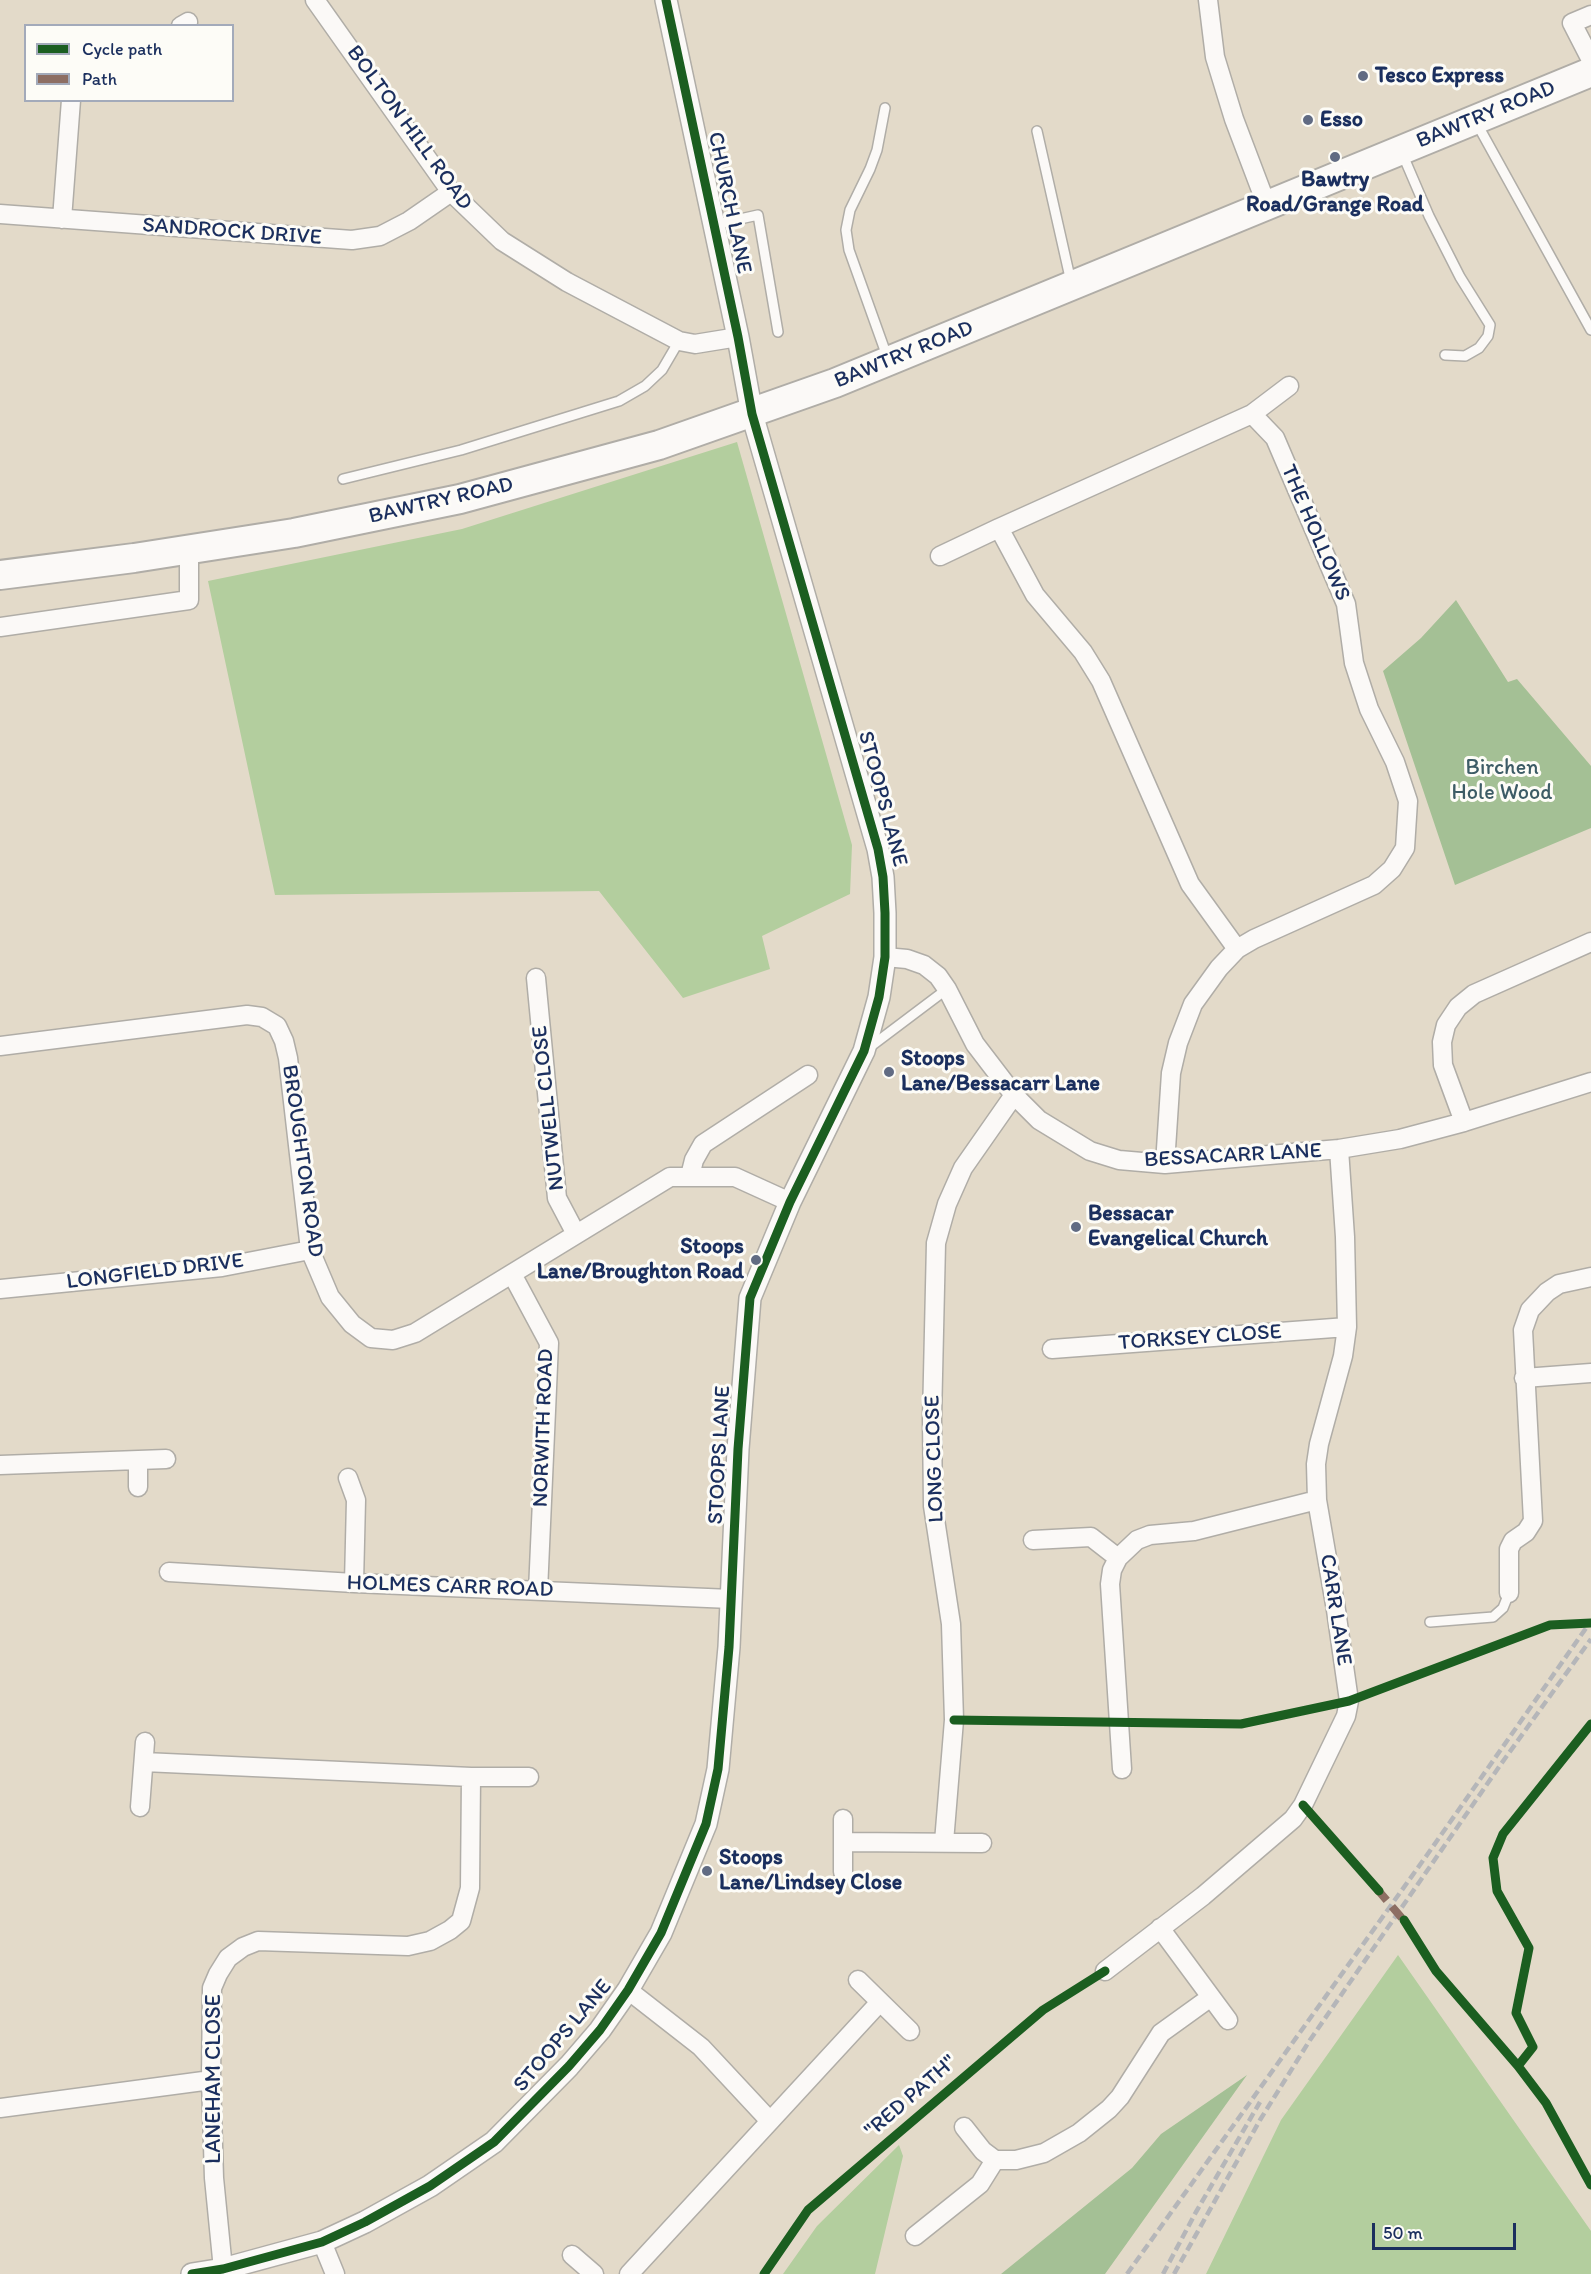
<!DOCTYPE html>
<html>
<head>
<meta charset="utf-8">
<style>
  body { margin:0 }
  #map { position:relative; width:1591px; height:2274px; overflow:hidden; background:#e3dac9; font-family:Itim,sans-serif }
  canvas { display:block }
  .legend { position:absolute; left:24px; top:24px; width:210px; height:78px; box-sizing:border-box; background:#fdfcf7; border:2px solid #a3aaba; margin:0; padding:8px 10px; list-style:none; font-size:18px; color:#1b2f5e }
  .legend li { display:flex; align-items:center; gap:12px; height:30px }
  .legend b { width:30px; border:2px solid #a3aaba }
  .scale { position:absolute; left:1372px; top:2223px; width:144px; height:27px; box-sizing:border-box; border:3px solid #1b2f5e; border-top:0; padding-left:8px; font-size:18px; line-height:21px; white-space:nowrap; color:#1b2f5e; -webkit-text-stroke:4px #fdfcf7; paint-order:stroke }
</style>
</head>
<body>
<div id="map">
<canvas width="1591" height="2274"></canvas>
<ul class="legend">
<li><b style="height:8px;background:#1b5e20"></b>Cycle path</li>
<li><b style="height:8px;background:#8d6e63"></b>Path</li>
</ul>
<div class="scale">50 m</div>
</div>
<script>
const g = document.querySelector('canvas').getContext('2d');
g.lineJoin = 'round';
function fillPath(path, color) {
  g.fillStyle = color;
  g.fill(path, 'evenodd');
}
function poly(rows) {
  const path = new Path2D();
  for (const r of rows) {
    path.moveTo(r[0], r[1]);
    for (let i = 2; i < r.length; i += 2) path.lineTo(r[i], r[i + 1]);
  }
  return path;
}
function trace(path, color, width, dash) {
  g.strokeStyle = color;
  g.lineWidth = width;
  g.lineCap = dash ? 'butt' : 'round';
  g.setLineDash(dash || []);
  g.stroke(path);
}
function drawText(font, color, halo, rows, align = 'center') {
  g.font = font + ' Itim,sans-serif';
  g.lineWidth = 6;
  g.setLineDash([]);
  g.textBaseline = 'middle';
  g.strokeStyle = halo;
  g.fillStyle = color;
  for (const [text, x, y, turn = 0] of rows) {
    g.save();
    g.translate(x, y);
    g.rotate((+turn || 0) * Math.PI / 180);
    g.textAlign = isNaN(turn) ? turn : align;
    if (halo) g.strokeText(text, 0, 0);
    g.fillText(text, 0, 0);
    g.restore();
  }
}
const green = poly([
  [737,442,852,845,850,894,762,936,770,969,683,998,599,891,275,895,208,581,462,529],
  [1398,1955,1591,2231,1591,2274,1206,2274,1281,2120],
  [899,2145,903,2156,875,2274,783,2274,817,2226]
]);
const forest = poly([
  [1456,600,1508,682,1517,679,1591,766,1591,828,1455,885,1383,671,1421,638],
  [1247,2075,1105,2274,1001,2274,1132,2168,1161,2134]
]);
const service = poly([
  [885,108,877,150,870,169,850,210,846,230,849,250,888,359],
  [1476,122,1591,330],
  [1037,131,1071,282],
  [1402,153,1429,216,1460,277,1490,325,1488,336,1479,348,1465,356,1445,355],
  [713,225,758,215,778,332],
  [343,479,461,450,619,401,645,386,662,370,679,341],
  [870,1047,947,989],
  [1430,1622,1493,1617,1503,1608,1509,1593]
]);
const minor = poly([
  [315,0,451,192,502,241,567,282,679,341,695,344,738,337],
  [1208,0,1215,57,1234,119,1267,206],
  [1591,15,1572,23,1591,60],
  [181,26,188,22],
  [0,214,352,240,380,236,409,221,451,192],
  [62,219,71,100],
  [1252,414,1289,386],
  [940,556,999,528],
  [0,627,189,600,189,550],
  [885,957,907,959,924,965,938,976,947,989,975,1044,1014,1095,1039,1120,1090,1151,1119,1160,1165,1164,1339,1149,1400,1139,1464,1122,1591,1082],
  [536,978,557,1198,576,1234],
  [0,1046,247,1015,262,1017,277,1026,284,1041,288,1058,310,1250,330,1297,352,1324,371,1338,393,1340,415,1333,670,1177,735,1177,790,1202],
  [1464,1122,1443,1065,1442,1042,1446,1025,1458,1007,1474,994,1591,942],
  [1165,1164,1171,1073,1178,1043,1193,1004,1219,968,1237,949,1254,939,1374,885,1392,869,1405,848,1408,801,1395,762,1369,709,1354,663,1346,604,1275,438,1252,414,999,528,1035,595,1083,652,1101,681,1190,884,1237,949],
  [690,1176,694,1160,703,1144,808,1075],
  [512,1274,549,1343,538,1591],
  [0,1289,222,1267,310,1250],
  [1052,1349,1347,1327],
  [1524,1378,1591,1373],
  [0,1465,166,1459],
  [348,1478,356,1500,354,1583],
  [138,1487,138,1461],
  [1033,1540,1091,1537,1118,1558],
  [169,1572,354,1583,731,1599],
  [1509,1593,1509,1549,1513,1541,1526,1532,1533,1521,1523,1330,1530,1310,1547,1292,1559,1284,1591,1277],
  [144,1762,471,1777,529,1777],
  [1122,1769,1110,1584,1112,1570,1118,1558,1137,1540,1150,1535,1194,1531,1317,1500],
  [140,1807,145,1742],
  [843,1842,982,1843],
  [944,1842,954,1720,951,1624,933,1506,932,1419,936,1243,947,1204,963,1168,1014,1095],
  [843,1872,843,1819],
  [1105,1971,1203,1896,1293,1819,1303,1805,1346,1716,1349,1701,1336,1610,1317,1500,1316,1464,1319,1444,1343,1356,1347,1327,1345,1237,1339,1149],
  [858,1980,910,2031],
  [628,1990,701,2047,770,2121],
  [1211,1997,1228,2020],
  [0,2108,211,2080],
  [964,2127,983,2151,995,2160,1016,2160,1044,2153,1079,2133,1109,2109,1120,2097,1161,2033,1211,1997,1160,1928],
  [915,2236,980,2184,995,2160],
  [322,2242,335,2274],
  [572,2255,594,2274],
  [223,2269,214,2178,211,2080,212,1988,218,1974,228,1958,243,1947,258,1941,408,1946,430,1941,450,1930,461,1921,470,1888,471,1777],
  [629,2274,880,2002]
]);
const tertiary = poly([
  [192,2274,223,2269,322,2242,365,2222,430,2186,494,2142,569,2066,600,2030,628,1990,661,1933,706,1824,718,1769,729,1647,738,1449,750,1298,790,1202,864,1051,879,997,885,957,885,913,883,877,878,849,752,414,738,337,666,0]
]);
const trunk = poly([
  [0,575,134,558,294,533,460,499,659,445,835,383,1591,72]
]);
const rail = poly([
  [1127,2274,1427,1855,1591,1621],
  [1163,2274,1196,2212,1260,2102],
  [1174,2274,1260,2120,1310,2040,1501,1764,1591,1639]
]);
const quiet = poly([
  [1377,1889,1406,1923]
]);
const cycleway = poly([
  [954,1720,1241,1724,1349,1701,1550,1625,1591,1623],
  [1303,1805,1379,1891],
  [1404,1920,1436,1971,1518,2066,1546,2103,1591,2185],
  [1518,2066,1533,2047,1516,2013,1529,1948,1497,1891,1493,1858,1503,1834,1591,1724],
  [192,2274,223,2269,322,2242,365,2222,430,2186,494,2142,569,2066,600,2030,628,1990,661,1933,706,1824,718,1769,729,1647,738,1449,750,1298,790,1202,864,1051,879,997,885,957,885,913,883,877,878,849,752,414,738,337,666,0],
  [764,2274,808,2210,1043,2010,1105,1971]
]);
const markers = [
  [1363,76,6,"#616b83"],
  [1308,120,6,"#616b83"],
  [1335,157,6,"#616b83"],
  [889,1072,6,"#616b83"],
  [1076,1227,6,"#616b83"],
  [756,1260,6,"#616b83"],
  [707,1871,6,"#616b83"]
];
const poiNames = [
  ["Tesco Express",1375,76],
  ["Esso",1320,120],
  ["Bawtry",1335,180,"center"],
  ["Road/Grange Road",1335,205,"center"],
  ["Stoops",901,1059],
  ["Lane/Bessacarr Lane",901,1084],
  ["Bessacar",1088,1214],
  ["Evangelical Church",1088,1239],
  ["Stoops",744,1247,"right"],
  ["Lane/Broughton Road",744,1272,"right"],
  ["Stoops",719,1858],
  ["Lane/Lindsey Close",719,1883]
];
const streetNames = [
  ["BAWTRY ROAD",1486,115,-22],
  ["BOLTON HILL ROAD",409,128,54],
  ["CHURCH LANE",729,203,78],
  ["SANDROCK DRIVE",232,232,4],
  ["BAWTRY ROAD",904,355,-22],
  ["BAWTRY ROAD",441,501,-13],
  ["THE HOLLOWS",1315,533,67],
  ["STOOPS LANE",882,799,75],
  ["NUTWELL CLOSE",549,1108,-96],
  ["BESSACARR LANE",1233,1156,-3],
  ["BROUGHTON ROAD",302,1161,82],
  ["LONGFIELD DRIVE",155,1272,-7],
  ["TORKSEY CLOSE",1200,1338,-4],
  ["NORWITH ROAD",544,1428,-88],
  ["STOOPS LANE",720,1455,-87],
  ["LONG CLOSE",935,1459,-92],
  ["HOLMES CARR ROAD",450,1587,2],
  ["CARR LANE",1335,1610,81],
  ["STOOPS LANE",563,2036,-50],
  ["LANEHAM CLOSE",214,2079,-90],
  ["\"RED PATH\"",911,2097,-41]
];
const parkNames = [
  ["Birchen",1502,768],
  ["Hole Wood",1502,793]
];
fillPath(green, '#b3ce9e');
fillPath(forest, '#a4c095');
trace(service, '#b0ada7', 12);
trace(minor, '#b0ada7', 21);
trace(tertiary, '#b0ada7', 24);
trace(trunk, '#b0ada7', 32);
trace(service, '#fbf9f7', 9);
trace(minor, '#fbf9f7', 18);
trace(tertiary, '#fbf9f7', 21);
trace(trunk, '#fbf9f7', 28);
trace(rail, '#b5b6b9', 4.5, [9, 4.5]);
trace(quiet, '#8d6e63', 8, [15, 8]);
trace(cycleway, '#1b5e20', 9);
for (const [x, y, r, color] of markers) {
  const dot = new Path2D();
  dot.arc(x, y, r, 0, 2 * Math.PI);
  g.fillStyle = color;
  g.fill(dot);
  trace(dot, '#fdfcf7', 2);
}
drawText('bold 22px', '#1b2f5e', '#fdfcf7', poiNames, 'left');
drawText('22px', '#1b2f5e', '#fdfcf7', streetNames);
drawText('22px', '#3d5c66', '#fdfcf7', parkNames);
</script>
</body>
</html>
